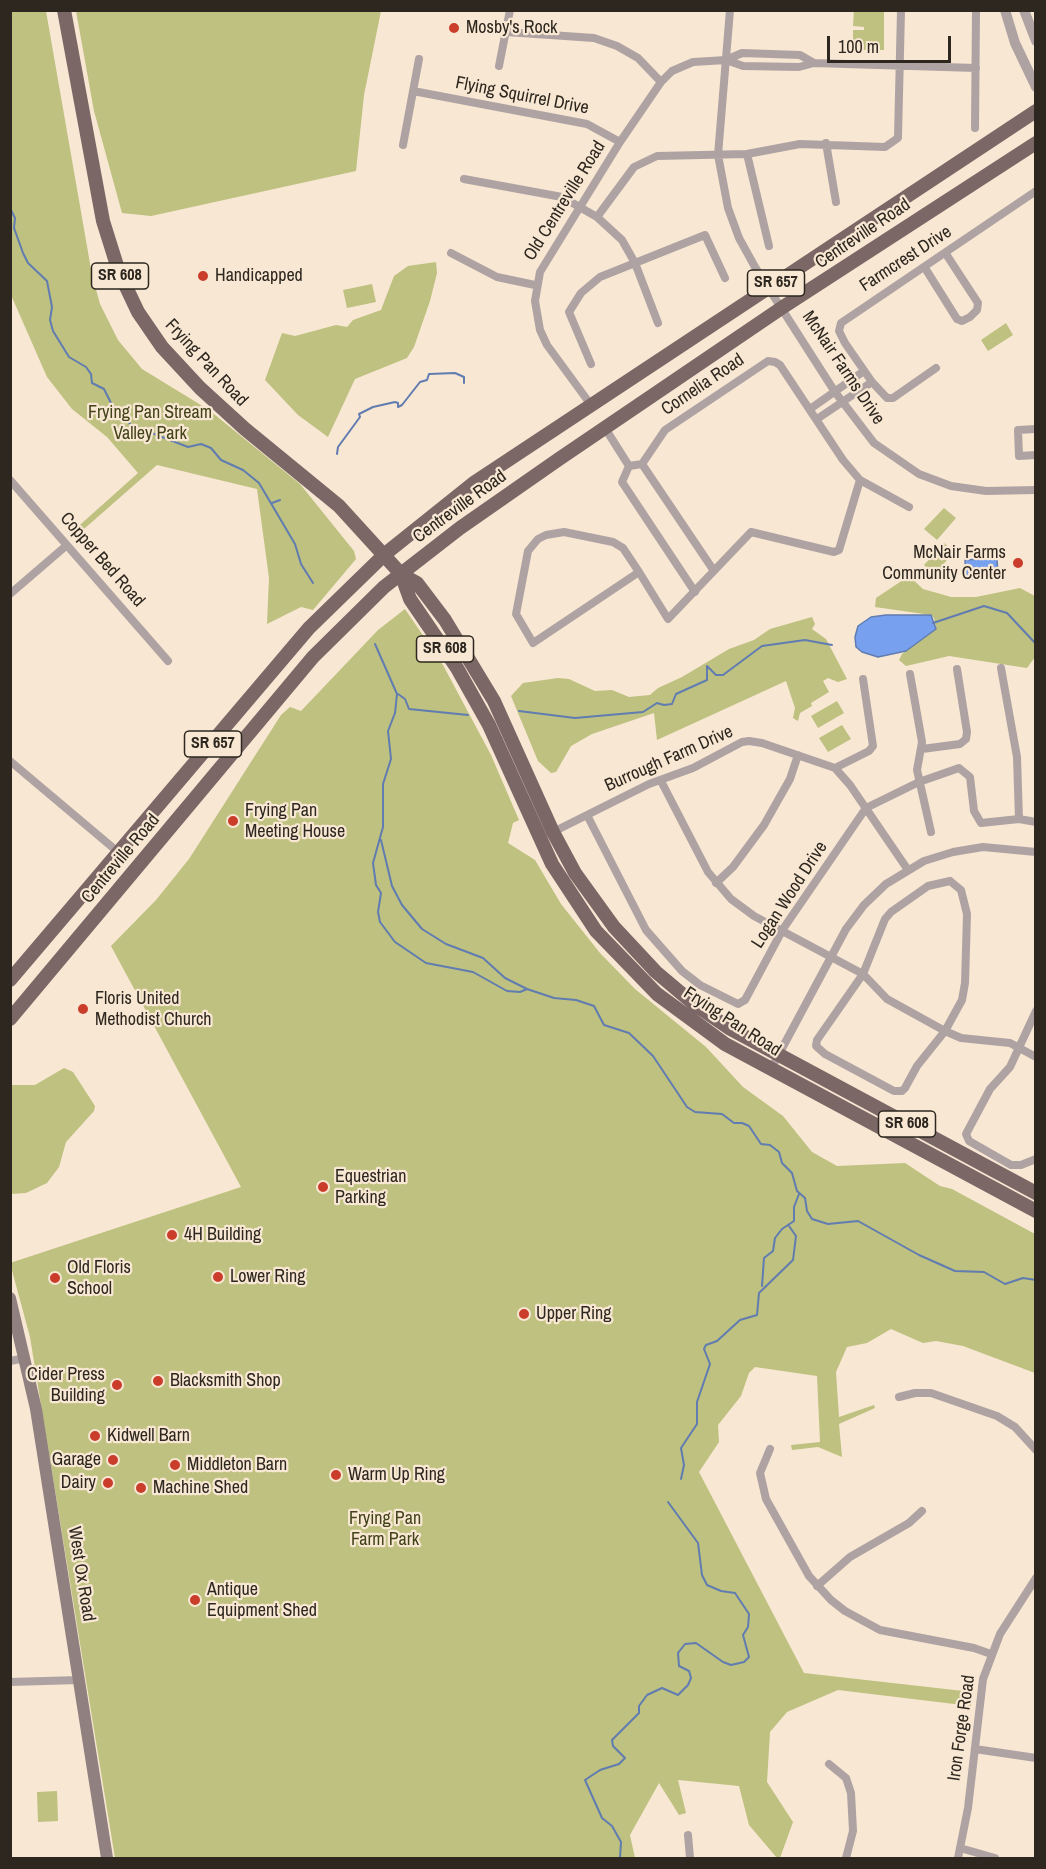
<!DOCTYPE html>
<html>
<head>
<meta charset="utf-8">
<style>
  body { margin:0 }
  #map { position:relative; width:1046px; height:1869px; overflow:hidden; background:#f8e7d3; font-family:"Archivo Narrow",sans-serif }
  canvas { display:block }
  .frame { position:absolute; inset:0; border:12px solid #2d271f; pointer-events:none }
  .scale { position:absolute; left:827px; top:36px; width:124px; height:27px; box-sizing:border-box; border:3px solid #2d271f; border-top:0; padding-left:8px; font-size:18px; line-height:21px; white-space:nowrap; color:#2d271f; -webkit-text-stroke:4px #f8e7d3; paint-order:stroke }
</style>
</head>
<body>
<div id="map">
<canvas width="1046" height="1869"></canvas>
<div class="frame"></div>
<div class="scale">100 m</div>
</div>
<script>
const g = document.querySelector('canvas').getContext('2d');
g.lineJoin = 'round';
function fillPath(path, color) {
  g.fillStyle = color;
  g.fill(path, 'evenodd');
}
function poly(rows) {
  const path = new Path2D();
  for (const r of rows) {
    path.moveTo(r[0], r[1]);
    for (let i = 2; i < r.length; i += 2) path.lineTo(r[i], r[i + 1]);
  }
  return path;
}
function trace(path, color, width, dash) {
  g.strokeStyle = color;
  g.lineWidth = width;
  g.lineCap = dash ? 'butt' : 'round';
  g.setLineDash(dash || []);
  g.stroke(path);
}
function drawText(font, color, halo, rows, align = 'center') {
  g.font = font + ' "Archivo Narrow",sans-serif';
  g.lineWidth = 4.5;
  g.setLineDash([]);
  g.textBaseline = 'middle';
  g.strokeStyle = halo;
  g.fillStyle = color;
  for (const [text, x, y, turn = 0] of rows) {
    g.save();
    g.translate(x, y);
    g.rotate((+turn || 0) * Math.PI / 180);
    g.textAlign = isNaN(turn) ? turn : align;
    if (halo) g.strokeText(text, 0, 0);
    g.fillText(text, 0, 0);
    g.restore();
  }
}
const green = poly([
  [11,10,46,11,92,275,100,304,118,340,142,369,209,410,300,484,354,551,356,559,313,610,301,607,267,624,269,578,257,489,157,465,76,536,72,532,138,473,107,437,72,409,47,377,11,295],
  [854,10,884,11,884,50,853,50,853,30,864,30,864,27,853,26],
  [76,11,381,11,364,95,356,171,151,216,122,213,94,111],
  [436,262,437,273,430,301,414,347,407,358,355,379,328,437,298,415,265,380,282,333,295,336,336,325,347,327,353,320,381,310,394,276,408,266],
  [372,284,376,302,347,308,343,290],
  [1006,323,1013,335,988,351,981,340],
  [944,508,956,518,937,540,924,529],
  [944,543,954,552,934,575,924,565],
  [909,576,923,589,951,597,976,597,1020,588,1035,596,1035,657,1027,668,949,656,906,666,899,660,902,654,936,629,934,618,931,615,875,607,876,598],
  [405,609,443,665,491,755,519,820,513,823,508,843,535,860,561,904,600,953,635,989,706,1047,743,1087,783,1116,812,1152,837,1166,905,1163,940,1186,952,1189,1035,1234,1035,1373,963,1346,936,1341,923,1343,891,1329,867,1343,847,1347,836,1372,839,1417,874,1405,875,1408,839,1424,842,1457,818,1447,792,1450,791,1445,820,1442,817,1376,755,1367,749,1373,741,1396,718,1425,719,1442,699,1472,804,1673,972,1692,971,1706,838,1690,787,1712,770,1732,767,1782,793,1822,780,1858,777,1858,749,1825,739,1786,678,1780,686,1813,679,1815,659,1783,630,1835,635,1858,115,1858,30,1337,10,1263,241,1187,111,946,156,900,189,859,281,715,290,707,301,711,378,630],
  [812,617,815,624,812,629,826,639,847,679,838,682,828,678,823,681,829,692,811,703,812,706,800,713,798,721,793,718,795,708,786,681,657,740,654,713,592,734,571,746,556,772,551,773,538,761,511,696,523,683,558,678,569,679,595,691,612,690,629,697,650,695,658,688,682,677,729,649,754,640,770,629],
  [837,701,844,713,818,728,811,716],
  [842,725,851,739,828,752,819,738],
  [64,1068,73,1072,95,1106,94,1111,66,1142,59,1167,47,1183,26,1193,11,1194,11,1085,35,1085],
  [57,1791,58,1821,38,1822,37,1792]
]);
const water = poly([
  [997,558,998,579,966,579,965,560,997,558],
  [886,615,931,615,936,629,906,651,878,657,862,652,856,647,855,637,858,626,871,617,886,615]
]);
const stream = poly([
  [10,208,15,218,14,228,23,253,28,263,47,281,52,307,50,320,53,331,69,357,86,367,91,374,92,383,104,389,111,403,131,425,188,447,201,444,211,448,221,460,243,470,259,483,295,544,301,564,313,583],
  [337,454,338,447,360,417,359,414,373,407,395,402,398,403,398,407,402,405,420,382,427,380,429,374,455,373,464,377,464,383],
  [272,503,280,500],
  [933,623,984,606,1007,613,1036,644],
  [375,644,397,694,395,713,388,731,391,759,383,784,383,827,373,863,376,885,381,893,378,912,380,922,395,942,426,963,473,972,507,991,520,992,527,989,554,998,576,1000,594,1006,604,1025,629,1033,653,1056,687,1107,695,1112,722,1114,734,1123,742,1123,749,1126,761,1144,770,1145,779,1152,782,1163,792,1173,797,1191,805,1198,807,1211,812,1219,828,1224,858,1221,919,1255,955,1271,984,1272,1005,1284,1023,1278,1036,1280],
  [398,694,405,699,409,709,468,715],
  [519,711,575,718,643,712,657,703,664,705,672,704,676,694,707,680,707,666,716,675,723,675,762,646,805,640,832,645],
  [381,840,392,886,402,905,422,929,446,944,483,958,505,978,527,989],
  [762,1286,764,1258,773,1251,775,1238,782,1229,794,1221,794,1207,799,1194],
  [681,1479,684,1465,681,1448,697,1424,697,1402,710,1364,704,1349,706,1345,717,1341,740,1320,757,1315,759,1293,793,1260,796,1236,789,1226],
  [620,1858,621,1842,612,1826,602,1818,585,1780,600,1770,619,1764,625,1758,613,1746,612,1740,639,1713,639,1706,647,1695,662,1688,678,1695,688,1685,691,1678,689,1671,679,1666,678,1653,685,1644,696,1643,723,1662,731,1665,744,1662,749,1657,743,1635,748,1627,749,1614,735,1593,721,1591,707,1585,702,1575,698,1543,668,1502]
]);
const minor = poly([
  [730,10,718,155,728,208,739,238,755,267,835,392,874,443,919,474,951,486,986,491,1036,490],
  [506,32,594,38,617,46,638,58,661,82],
  [814,63,976,68],
  [499,66,510,10],
  [413,91,587,124,620,142],
  [975,128,976,10],
  [826,143,836,202],
  [403,145,419,59],
  [747,154,769,246],
  [464,179,562,197,597,217,622,240,635,263,658,323],
  [597,217,634,167,657,156,747,154,800,144,885,147,898,138,901,10],
  [451,253,497,277,535,285],
  [925,268,957,319,962,321,970,317,977,310,978,303,946,254],
  [591,364,569,312,581,293,600,277,705,235,725,278],
  [936,368,893,398,887,398,872,382,845,343,839,331,841,323,1036,191],
  [591,405,547,345,540,330,535,301,540,272,620,142,661,82,672,71,693,62,726,60,742,53,800,55,814,63,799,67,743,66,726,60],
  [810,409,864,371],
  [817,419,872,382],
  [605,428,629,466],
  [1036,429,1018,430,1019,456,1036,455],
  [642,464,665,430,768,361,775,362,780,365,843,460,860,480,909,507],
  [629,466,622,482,695,592],
  [629,466,642,464,714,571],
  [10,480,168,661],
  [564,532,613,542,623,548,639,572,533,643,516,614,528,551,538,539,546,535,564,532],
  [639,572,668,619,751,532,834,552,839,550,860,480],
  [10,594,67,545],
  [1001,668,1017,757,1019,819],
  [910,674,922,742,917,770,931,832],
  [922,749,960,744,966,739,967,732,957,669],
  [10,761,118,852],
  [835,768,869,751,873,746,863,679],
  [661,781,708,872,731,899,754,916,863,974,887,999,945,1031,961,1038,1010,1043,1036,1057],
  [587,815,646,930,682,971,700,985,738,1004,745,1000,783,929,866,808,919,782,959,768,970,777,974,811,981,823,1019,819,1036,822],
  [551,833,649,784,693,768,742,742,749,741,762,743,835,768,850,785,908,870],
  [950,881,961,890,967,914,965,983,962,1000,945,1031,917,1066,905,1088,902,1091,894,1091,825,1054,816,1046,817,1040,863,974,885,919,891,912,928,886,950,881],
  [716,883,733,867,764,825,790,779,798,755],
  [1036,1011,1010,1067,990,1089,966,1134,969,1141,1011,1165,1021,1165,1036,1159],
  [771,1069,846,929,864,905,886,884,924,861,953,852,983,847,1036,852],
  [10,1361,26,1358],
  [899,1397,915,1393,931,1393,997,1416,1015,1427,1036,1450],
  [770,1449,760,1473,766,1499,809,1576,831,1600,845,1611,880,1630,974,1648,991,1654],
  [817,1586,850,1557,909,1523,922,1511],
  [10,1682,79,1680],
  [975,1749,1036,1758],
  [829,1764,846,1778,851,1793,853,1831,846,1858],
  [688,1835,690,1858],
  [960,1848,995,1858],
  [958,1858,968,1808,983,1679,1000,1634,1036,1578]
]);
const tertiary = poly([
  [1005,10,1015,43,1036,87],
  [1024,10,1036,41]
]);
const secondary = poly([
  [10,1298,36,1409,107,1858]
]);
const primary = poly([
  [64,10,103,221,119,272,138,312,162,347,200,388,245,429,339,506,401,574,410,599,457,668,489,725,552,864,596,931,657,994,725,1044,1036,1211],
  [401,574,417,583,445,620,494,701,553,832,575,873,614,927,656,972,694,1004,729,1028,1036,1193],
  [10,980,309,628,385,554,475,482,1036,111],
  [10,1019,313,657,384,587,460,528,559,459,783,307,1036,143]
]);
const markers = [
  [454,28,6,"#c93d2a"],
  [203,276,6,"#c93d2a"],
  [1018,563,6,"#c93d2a"],
  [233,821,6,"#c93d2a"],
  [83,1009,6,"#c93d2a"],
  [323,1187,6,"#c93d2a"],
  [172,1235,6,"#c93d2a"],
  [218,1277,6,"#c93d2a"],
  [55,1278,6,"#c93d2a"],
  [524,1314,6,"#c93d2a"],
  [158,1381,6,"#c93d2a"],
  [117,1385,6,"#c93d2a"],
  [95,1436,6,"#c93d2a"],
  [113,1460,6,"#c93d2a"],
  [175,1465,6,"#c93d2a"],
  [336,1475,6,"#c93d2a"],
  [108,1483,6,"#c93d2a"],
  [141,1488,6,"#c93d2a"],
  [195,1600,6,"#c93d2a"]
];
const shields = [
  [120,276,57],
  [776,283,57],
  [445,649,57],
  [213,744,57],
  [907,1124,57]
];
const shieldNames = [
  ["SR 608",120,276],
  ["SR 657",776,283],
  ["SR 608",445,649],
  ["SR 657",213,744],
  ["SR 608",907,1124]
];
const poiNames = [
  ["Mosby's Rock",466,28],
  ["Handicapped",215,276],
  ["McNair Farms",1006,553,"right"],
  ["Community Center",1006,574,"right"],
  ["Frying Pan",245,811],
  ["Meeting House",245,832],
  ["Floris United",95,999],
  ["Methodist Church",95,1020],
  ["Equestrian",335,1177],
  ["Parking",335,1198],
  ["4H Building",184,1235],
  ["Old Floris",67,1268],
  ["School",67,1289],
  ["Lower Ring",230,1277],
  ["Upper Ring",536,1314],
  ["Cider Press",105,1375,"right"],
  ["Building",105,1396,"right"],
  ["Blacksmith Shop",170,1381],
  ["Kidwell Barn",107,1436],
  ["Garage",101,1460,"right"],
  ["Middleton Barn",187,1465],
  ["Warm Up Ring",348,1475],
  ["Dairy",96,1483,"right"],
  ["Machine Shed",153,1488],
  ["Antique",207,1590],
  ["Equipment Shed",207,1611]
];
const streetNames = [
  ["Flying Squirrel Drive",522,96,11],
  ["Old Centreville Road",565,201,-58],
  ["Centreville Road",863,234,-34],
  ["Farmcrest Drive",906,259,-33],
  ["Frying Pan Road",206,363,47],
  ["McNair Farms Drive",843,368,56],
  ["Cornelia Road",703,385,-34],
  ["Centreville Road",460,507,-36],
  ["Copper Bed Road",102,560,49],
  ["Burrough Farm Drive",669,759,-24],
  ["Centreville Road",121,859,-50],
  ["Logan Wood Drive",790,895,-57],
  ["Frying Pan Road",732,1022,33],
  ["West Ox Road",81,1574,81],
  ["Iron Forge Road",962,1728,-82]
];
const parkNames = [
  ["Frying Pan Stream",150,413],
  ["Valley Park",150,434],
  ["Frying Pan",385,1519],
  ["Farm Park",385,1540]
];
fillPath(green, '#bec17f');
fillPath(water, '#77a1ee');
trace(water, '#617cb0', 1.5);
trace(stream, '#617cb0', 2);
trace(minor, '#afa2a2', 8);
trace(tertiary, '#afa2a2', 10);
trace(secondary, '#918080', 12);
trace(primary, '#7c6767', 14);
for (const [x, y, r, color] of markers) {
  const dot = new Path2D();
  dot.arc(x, y, r, 0, 2 * Math.PI);
  g.fillStyle = color;
  g.fill(dot);
  trace(dot, '#f8e7d3', 2);
}
for (const [x, y, w] of shields) {
  const box = new Path2D();
  box.roundRect(x - w / 2, y - 13, w, 26, 4.5);
  g.fillStyle = '#f8e7d3';
  g.fill(box);
  trace(box, '#2d271f', 1.5);
}
drawText('bold 16px', '#2d271f', null, shieldNames);
drawText('18px', '#2d271f', '#f8e7d3', poiNames, 'left');
drawText('18px', '#2d271f', '#f8e7d3', streetNames);
drawText('18px', '#424319', '#f8e7d3', parkNames);
</script>
</body>
</html>
